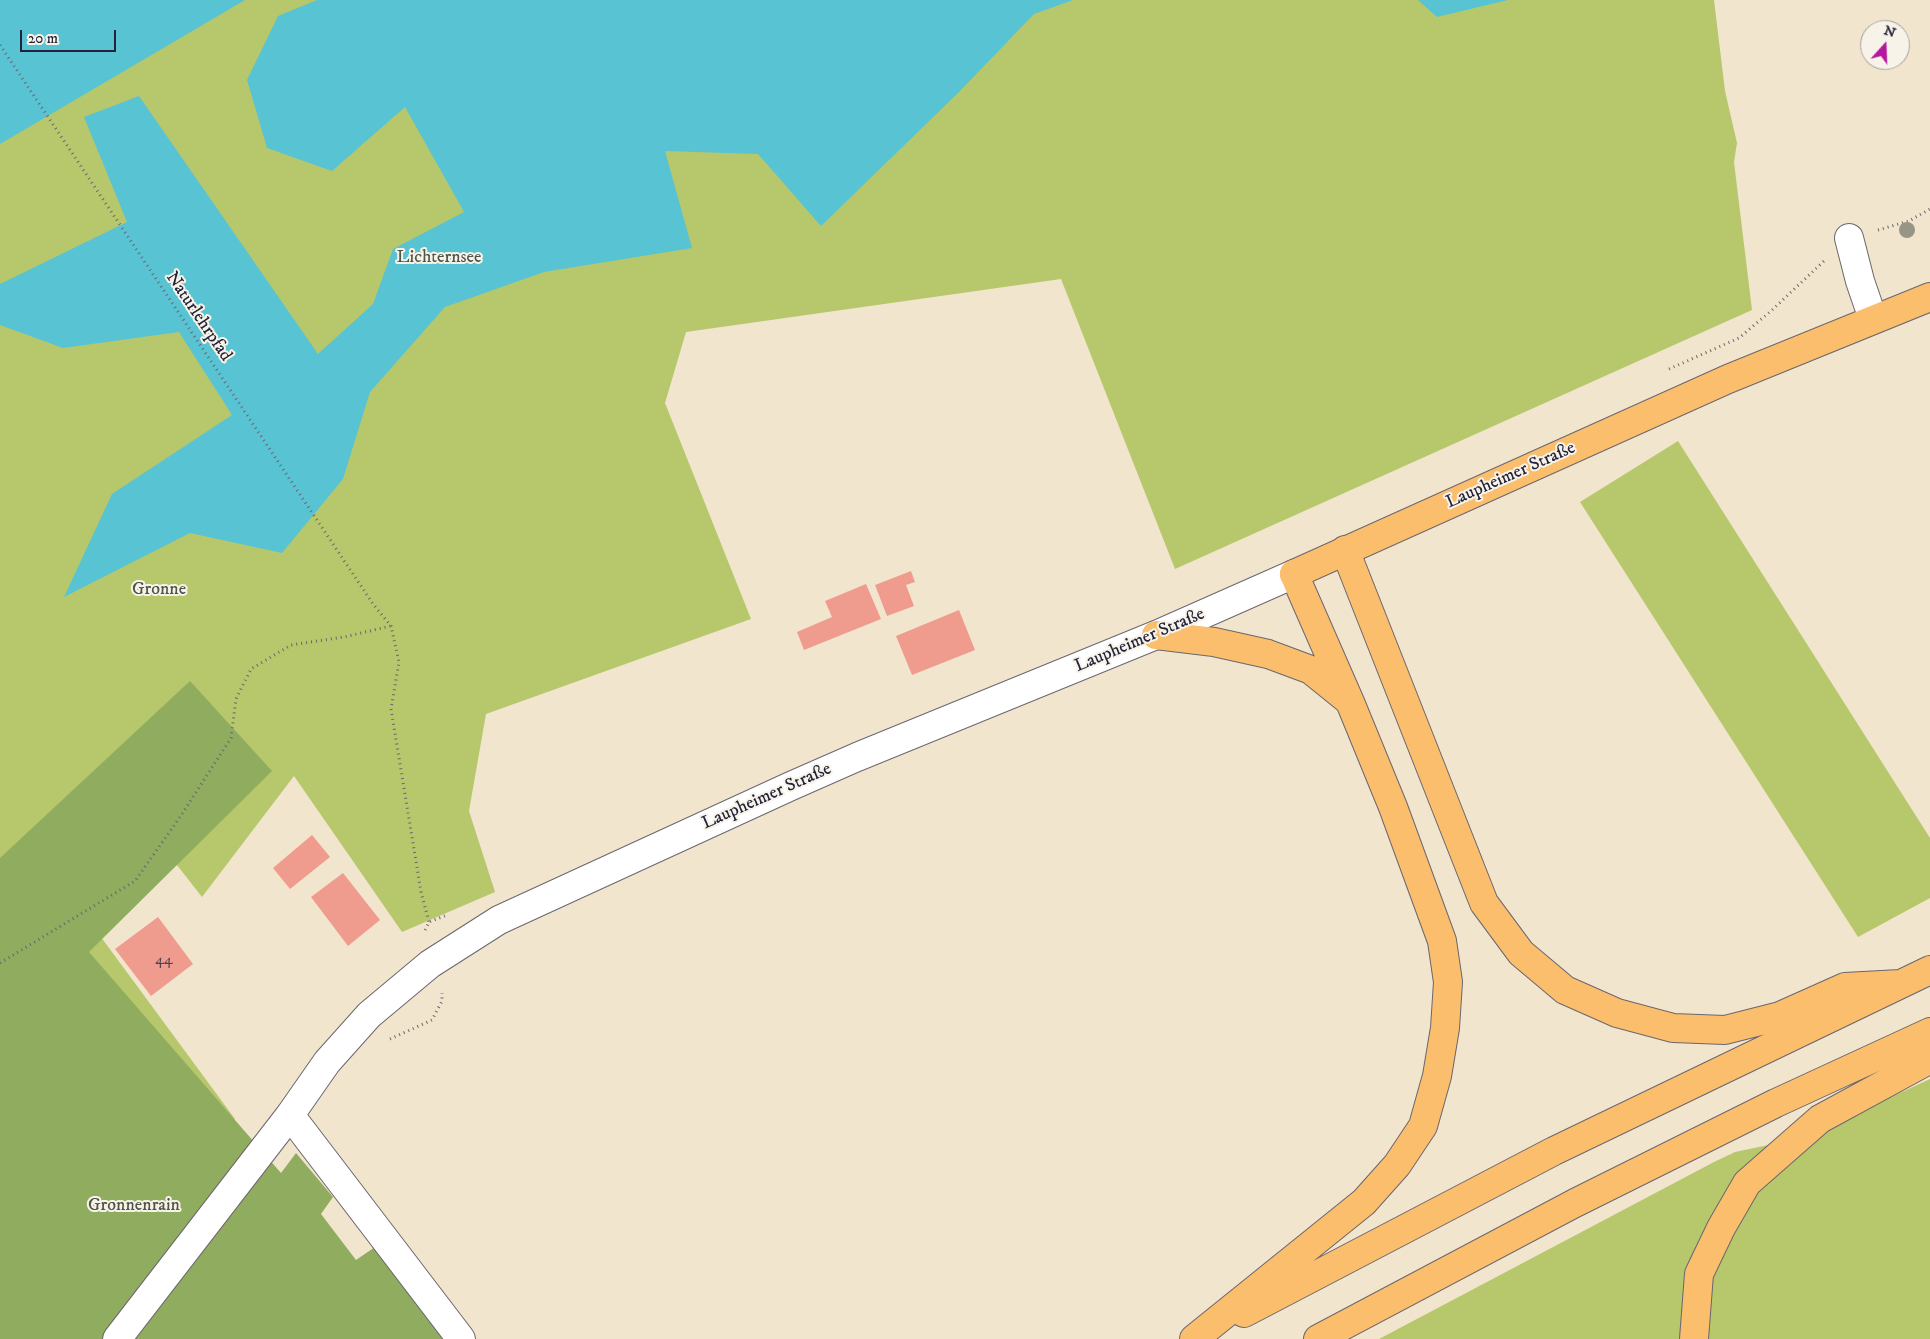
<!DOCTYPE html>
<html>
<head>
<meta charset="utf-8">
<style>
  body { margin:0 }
  #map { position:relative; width:1930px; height:1339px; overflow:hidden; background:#f2e5ce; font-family:"IM FELL DW Pica",serif }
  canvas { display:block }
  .north { position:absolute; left:1860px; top:20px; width:50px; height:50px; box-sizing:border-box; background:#f7f3e8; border:1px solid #a29fa3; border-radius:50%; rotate:20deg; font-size:14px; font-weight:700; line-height:20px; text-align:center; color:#22223b }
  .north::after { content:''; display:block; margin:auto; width:18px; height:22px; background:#b5179e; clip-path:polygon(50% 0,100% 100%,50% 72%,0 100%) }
  .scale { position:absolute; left:20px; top:30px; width:96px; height:22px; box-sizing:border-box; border:2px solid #22223b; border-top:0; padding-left:6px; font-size:15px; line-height:18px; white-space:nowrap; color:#22223b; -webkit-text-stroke:4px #f7f3e8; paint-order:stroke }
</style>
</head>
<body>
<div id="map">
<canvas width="1930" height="1339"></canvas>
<div class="north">N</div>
<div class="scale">20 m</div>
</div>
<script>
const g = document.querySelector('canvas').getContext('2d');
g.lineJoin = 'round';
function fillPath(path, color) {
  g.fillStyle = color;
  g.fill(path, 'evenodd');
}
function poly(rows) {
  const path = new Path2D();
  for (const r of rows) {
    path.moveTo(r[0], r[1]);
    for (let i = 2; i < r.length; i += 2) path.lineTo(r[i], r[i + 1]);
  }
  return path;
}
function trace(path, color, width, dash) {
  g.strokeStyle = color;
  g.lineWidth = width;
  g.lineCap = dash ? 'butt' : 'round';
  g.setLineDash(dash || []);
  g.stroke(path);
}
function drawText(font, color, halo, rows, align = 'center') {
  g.font = font + ' "IM FELL DW Pica",serif';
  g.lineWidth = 4;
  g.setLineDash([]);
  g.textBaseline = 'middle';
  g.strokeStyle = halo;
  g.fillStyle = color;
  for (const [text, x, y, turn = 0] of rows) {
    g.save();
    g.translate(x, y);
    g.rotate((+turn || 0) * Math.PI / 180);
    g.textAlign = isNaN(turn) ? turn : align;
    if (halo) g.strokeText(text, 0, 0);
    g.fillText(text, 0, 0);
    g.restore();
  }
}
const green = poly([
  [0,0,1714,0,1725,91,1737,143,1734,162,1752,310,1175,569,1061,279,686,332,665,403,751,619,486,714,469,811,495,892,402,932,294,776,202,897,151,832,70,895,235,1119,40,1339,0,1339],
  [1678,441,1930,838,1930,898,1858,937,1580,502],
  [1930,1079,1930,1339,1379,1339,1714,1162,1735,1152,1816,1135,1852,1115]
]);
const forest = poly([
  [190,681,272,771,89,952,281,1173,296,1153,333,1197,321,1214,356,1260,375,1247,446,1339,0,1339,0,858]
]);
const water = poly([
  [0,0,245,0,0,144],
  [317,0,1073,0,1034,14,958,93,821,226,758,154,665,151,692,248,544,272,445,307,370,392,343,479,282,553,190,533,64,597,112,494,232,415,179,332,63,348,0,325,0,284,127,222,84,117,139,96,318,354,373,304,393,249,464,212,405,107,332,171,267,148,247,80,278,16],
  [1418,0,1508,0,1437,17]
]);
const building = poly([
  [911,571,915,582,906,585,914,606,887,616,875,585],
  [866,584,881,619,804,650,797,632,832,617,825,601],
  [959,610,975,650,912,675,896,636],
  [312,835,330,857,290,889,273,868],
  [343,873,380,920,348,946,311,897],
  [158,917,193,964,151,996,115,949]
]);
const path = poly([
  [0,45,373,604,391,626,399,662,391,709,421,892,429,922],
  [1878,230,1909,221,1930,209],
  [1669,369,1739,338,1771,311,1824,261],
  [425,930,429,922,447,915],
  [0,963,135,881,180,817,231,738,236,699,251,669,291,645,344,637,391,626],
  [390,1039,432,1020,442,1001,442,993]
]);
const minor = poly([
  [1849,238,1860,281,1873,319],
  [290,1115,461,1339],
  [117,1339,290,1115,327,1062,369,1015,430,964,499,920,791,786,857,757,1156,635,1294,574]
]);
const major = poly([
  [1294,574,1728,379,1930,297]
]);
const highway = poly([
  [1345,550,1484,903,1521,953,1565,990,1617,1013,1673,1028,1725,1030,1780,1016,1845,987,1900,984],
  [1156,635,1214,642,1268,654,1311,670,1347,699],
  [1244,1313,1554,1151,1930,970],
  [1194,1339,1364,1202,1397,1165,1423,1126,1437,1076,1445,1028,1448,982,1442,941,1393,807,1350,702,1294,574],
  [1318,1339,1575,1203,1776,1103,1930,1032],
  [1694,1339,1699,1274,1721,1228,1747,1183,1820,1119,1925,1062,1930,1057]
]);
const trees = [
  [1907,230]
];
const numberNames = [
  ["44",164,961]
];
const parkNames = [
  ["Lichternsee",439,258],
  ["Gronne",159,590],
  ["Gronnenrain",134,1206]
];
const streetNames = [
  ["Naturlehrpfad",198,317,56],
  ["Laupheimer Straße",1511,476,-24],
  ["Laupheimer Straße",1140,641,-23],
  ["Laupheimer Straße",767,797,-24]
];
fillPath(green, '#b6c86b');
fillPath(forest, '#90ac5f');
fillPath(water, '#58c3d3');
fillPath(building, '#ef9b8e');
trace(minor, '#6b666e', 30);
trace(major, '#6b666e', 30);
trace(highway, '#6b666e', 30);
trace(path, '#6b666e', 3, [1, 4]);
trace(minor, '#fff', 28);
trace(major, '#fabe6d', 28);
trace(highway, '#fabe6d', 28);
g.fillStyle = '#989585';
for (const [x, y] of trees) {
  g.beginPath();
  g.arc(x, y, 8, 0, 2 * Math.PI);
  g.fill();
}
drawText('15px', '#554050', null, numberNames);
drawText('18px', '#4e5449', '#f7f3e8', parkNames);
drawText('18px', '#22223b', '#f7f3e8', streetNames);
</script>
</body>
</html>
